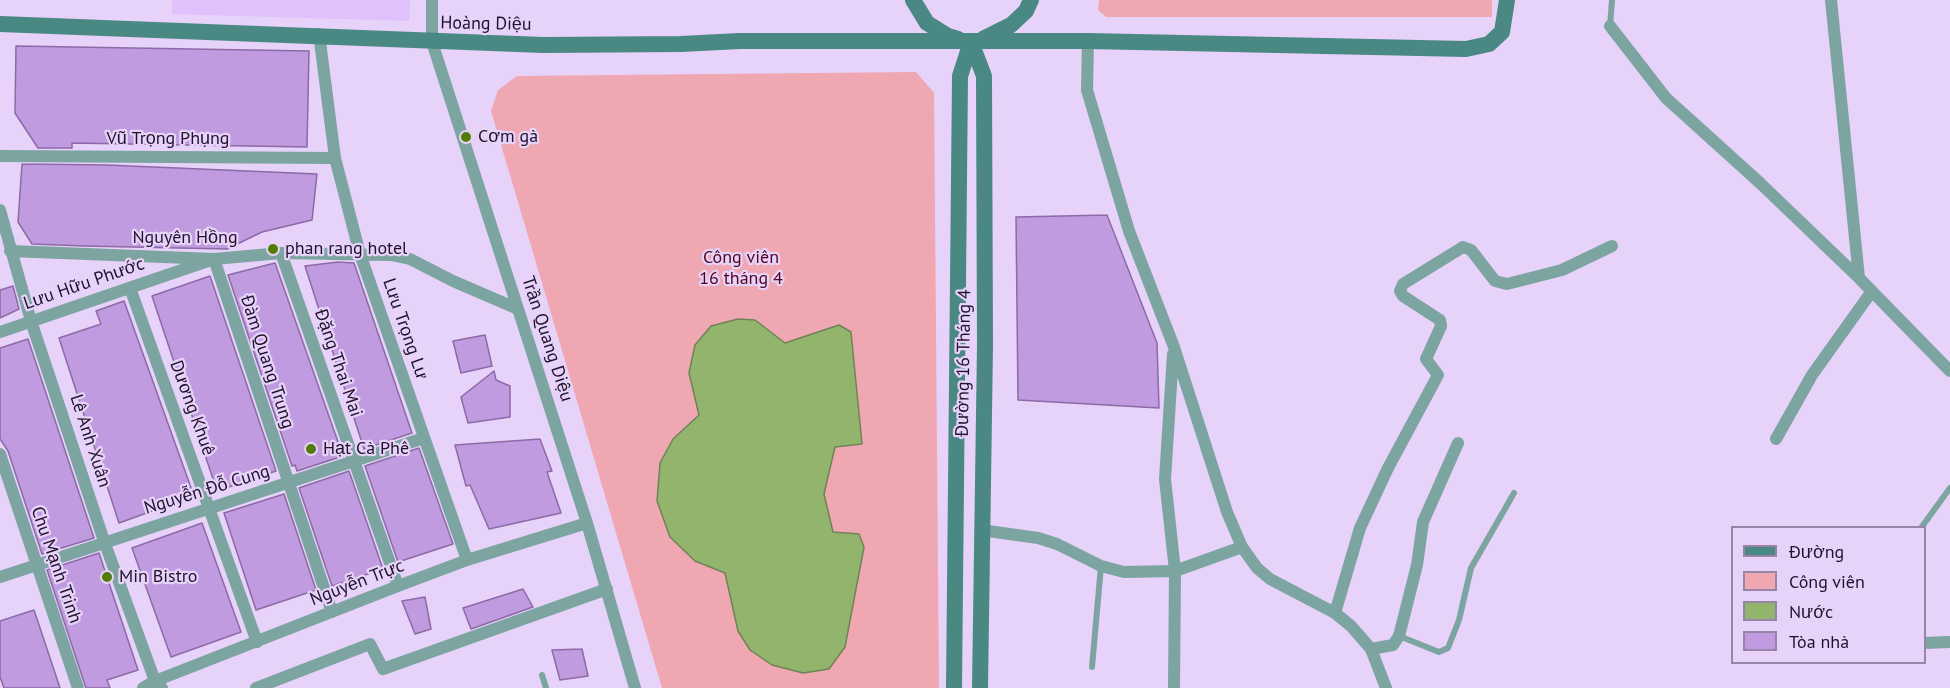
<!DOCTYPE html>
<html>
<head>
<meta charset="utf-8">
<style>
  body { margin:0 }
  #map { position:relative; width:1950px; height:688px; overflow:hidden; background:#e7d2f9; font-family:"PT Sans",sans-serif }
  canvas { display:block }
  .legend { position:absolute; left:1731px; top:526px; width:195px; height:138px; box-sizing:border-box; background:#e7d2f9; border:2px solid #9785a6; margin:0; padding:8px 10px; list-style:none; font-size:18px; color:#20122a }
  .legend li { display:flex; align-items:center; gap:12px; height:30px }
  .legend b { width:30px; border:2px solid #9785a6 }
</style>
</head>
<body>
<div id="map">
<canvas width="1950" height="688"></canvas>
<ul class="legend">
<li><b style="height:8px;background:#498883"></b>Đường</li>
<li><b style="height:16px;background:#efa7b2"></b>Công viên</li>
<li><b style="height:16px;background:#92b46c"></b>Nước</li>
<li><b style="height:16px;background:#c09bdf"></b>Tòa nhà</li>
</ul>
</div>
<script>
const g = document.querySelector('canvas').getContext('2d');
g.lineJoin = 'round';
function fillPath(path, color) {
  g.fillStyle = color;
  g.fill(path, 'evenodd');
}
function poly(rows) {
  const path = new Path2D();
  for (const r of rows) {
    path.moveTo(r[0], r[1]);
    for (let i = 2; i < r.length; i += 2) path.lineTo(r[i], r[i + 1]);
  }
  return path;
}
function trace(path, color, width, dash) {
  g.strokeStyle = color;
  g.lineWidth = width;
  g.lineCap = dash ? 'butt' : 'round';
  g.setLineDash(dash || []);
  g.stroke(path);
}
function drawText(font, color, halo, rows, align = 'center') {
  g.font = font + ' "PT Sans",sans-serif';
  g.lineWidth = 4.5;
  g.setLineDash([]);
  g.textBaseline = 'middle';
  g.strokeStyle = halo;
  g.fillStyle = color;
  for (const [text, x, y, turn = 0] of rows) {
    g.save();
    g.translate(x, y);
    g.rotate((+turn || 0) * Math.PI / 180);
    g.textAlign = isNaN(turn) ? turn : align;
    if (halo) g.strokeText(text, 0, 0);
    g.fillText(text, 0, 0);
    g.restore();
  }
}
const built = poly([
  [172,0,410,0,409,21,172,14]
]);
const green = poly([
  [1099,0,1492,0,1492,17,1106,17,1098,10],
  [916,72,934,93,939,688,662,688,491,111,498,90,517,76]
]);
const water = poly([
  [738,319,755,320,785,343,839,325,851,332,862,444,835,447,824,494,833,532,859,534,864,547,845,647,829,669,803,673,772,665,750,650,738,631,725,573,695,561,670,537,657,501,660,463,673,439,699,415,689,373,695,345,711,326,738,319]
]);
const building = poly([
  [16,46,309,51,307,147,72,143,72,148,38,148,15,113,16,46],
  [22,164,107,165,317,174,312,220,262,232,227,249,84,246,32,244,18,222,22,164],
  [1107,215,1157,343,1159,408,1018,400,1016,217,1107,215],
  [338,262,354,263,412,433,364,449,305,266,338,262],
  [275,263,343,456,297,471,295,465,292,466,228,275,275,263],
  [210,276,276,471,217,491,152,296,210,276],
  [13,286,19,309,0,318,0,290,13,286],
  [124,301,194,496,119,523,59,338,101,324,96,311,124,301],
  [485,335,492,366,461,373,453,341,485,335],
  [28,339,94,538,42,554,8,451,0,439,0,348,28,339],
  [494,371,496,380,510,386,510,417,468,423,461,397,494,371],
  [540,439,552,471,547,472,561,513,489,529,470,485,466,486,455,445,540,439],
  [419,448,453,544,398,562,365,466,419,448],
  [349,471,383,569,332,586,299,488,349,471],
  [284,494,316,590,256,610,224,513,284,494],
  [202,523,241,632,171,657,132,548,202,523],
  [99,553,138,670,107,680,110,688,86,688,47,570,99,553],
  [523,589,533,607,471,629,463,608,523,589],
  [425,597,431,629,415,634,402,601,425,597],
  [34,610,60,688,4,688,0,677,0,621,34,610],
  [582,649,588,676,560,680,552,650,582,649]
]);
const lane = poly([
  [1610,26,1612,0],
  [1921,528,1950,488],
  [1399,636,1439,652,1448,648,1459,620,1471,568,1514,493],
  [1092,667,1101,566],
  [542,675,546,688]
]);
const street = poly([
  [432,0,432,42,587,523,635,688],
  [1831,0,1859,278],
  [1610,26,1666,98,1760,183,1859,278,1950,371],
  [319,34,335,158,360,254,467,560],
  [1088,41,1087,90,1129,231,1174,347,1227,512,1242,547,1257,568,1270,579,1335,613,1351,626,1371,649,1386,688],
  [0,156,335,158],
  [0,210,31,321,104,541,155,681,162,688],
  [10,251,214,259,281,253,391,255,410,259,453,281,518,309],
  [281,253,398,586],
  [130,288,257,642],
  [0,332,214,259,332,612],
  [1173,354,1165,479,1175,571,1174,688],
  [1776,439,1812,375,1872,291],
  [0,454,78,688],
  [981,530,1038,538,1057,544,1101,566,1124,572,1175,571,1242,547],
  [0,577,424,438],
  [1335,613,1360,528,1388,468,1438,375,1426,359,1441,326,1440,320,1403,296,1400,291,1403,284,1463,247,1471,250,1495,281,1507,284,1562,270,1612,246],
  [1924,643,1950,642],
  [1371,649,1393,645,1399,636,1417,565,1423,522,1458,443],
  [143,688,155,681,398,586,467,560,587,523],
  [256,688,370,644,383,669,607,589]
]);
const secondary = poly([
  [913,0,927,23,948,36,958,39],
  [0,24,543,45,681,44,740,41,1088,41,1466,49,1489,44,1502,32,1507,0],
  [983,39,1011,25,1026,11,1031,0],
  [971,42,984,76,985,345,980,688],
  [954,688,960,76,971,42]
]);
const markers = [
  [466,137,6,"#537d00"],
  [273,249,6,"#537d00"],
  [311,449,6,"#537d00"],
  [107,577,6,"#537d00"]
];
const streetNames = [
  ["Hoàng Diệu",486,24,1],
  ["Vũ Trọng Phụng",168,139],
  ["Nguyên Hồng",185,238],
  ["Lưu Hữu Phước",84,284,-19],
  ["Lưu Trọng Lư",405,329,71],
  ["Trần Quang Diệu",547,339,72],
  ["Đàm Quang Trung",267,362,72],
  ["Đặng Thai Mai",338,363,71],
  ["Đường 16 Tháng 4",964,363,-89],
  ["Dương Khuê",192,408,70],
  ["Lê Anh Xuân",90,441,72],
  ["Nguyễn Đỗ Cung",207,490,-17],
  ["Chu Mạnh Trinh",56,565,71],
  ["Nguyễn Trực",357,583,-21]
];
const poiNames = [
  ["Cơm gà",478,137],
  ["phan rang hotel",285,249],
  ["Hạt Cà Phê",323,449],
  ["Min Bistro",119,577]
];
const parkNames = [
  ["Công viên",741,258],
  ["16 tháng 4",741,279]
];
fillPath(built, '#e0c1fb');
fillPath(green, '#efa7b2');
fillPath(water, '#92b46c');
trace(water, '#708358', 1.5);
fillPath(building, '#c09bdf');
trace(building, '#8b6aa6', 1.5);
trace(lane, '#7ca4a0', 6);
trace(street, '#7ca4a0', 12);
trace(secondary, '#498883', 16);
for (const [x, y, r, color] of markers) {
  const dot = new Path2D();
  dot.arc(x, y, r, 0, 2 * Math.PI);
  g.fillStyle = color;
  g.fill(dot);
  trace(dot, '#e7d2f9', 2);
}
drawText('18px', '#20122a', '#e7d2f9', streetNames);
drawText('18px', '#20122a', '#e7d2f9', poiNames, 'left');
drawText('18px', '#52051e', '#e7d2f9', parkNames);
</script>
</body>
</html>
